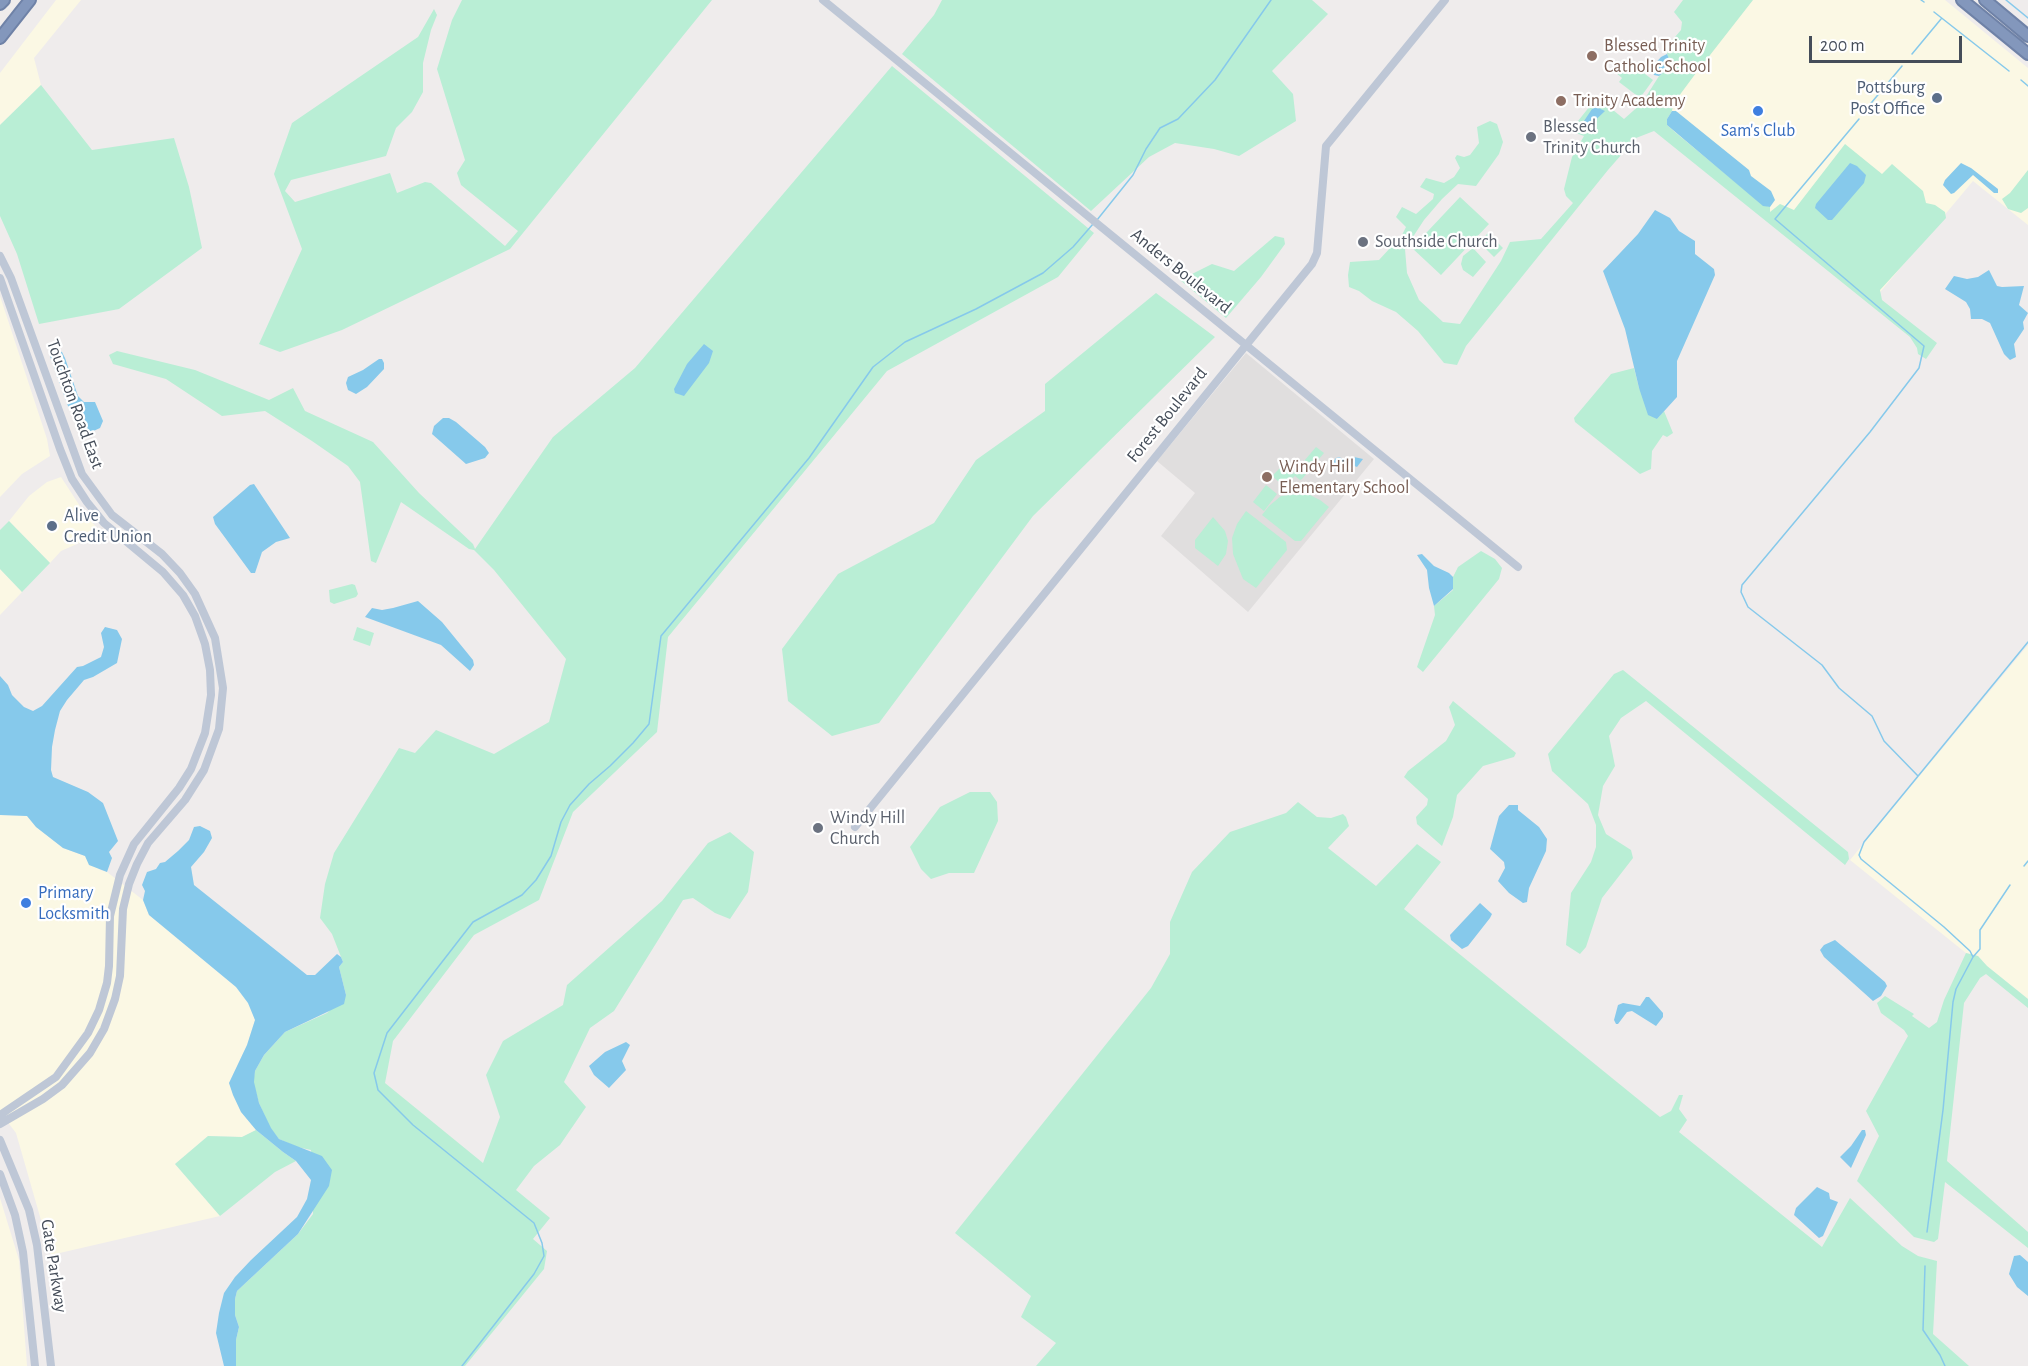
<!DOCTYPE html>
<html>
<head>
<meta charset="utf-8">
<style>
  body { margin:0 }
  #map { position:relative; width:2028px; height:1366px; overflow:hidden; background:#efecec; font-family:"Alegreya Sans",sans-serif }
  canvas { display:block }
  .scale { position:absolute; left:1809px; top:36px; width:153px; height:27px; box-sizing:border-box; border:3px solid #454d59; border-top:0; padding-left:8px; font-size:18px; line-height:21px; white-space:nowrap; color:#454d59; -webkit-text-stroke:4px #fff; paint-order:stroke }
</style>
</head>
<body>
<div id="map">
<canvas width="2028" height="1366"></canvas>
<div class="scale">200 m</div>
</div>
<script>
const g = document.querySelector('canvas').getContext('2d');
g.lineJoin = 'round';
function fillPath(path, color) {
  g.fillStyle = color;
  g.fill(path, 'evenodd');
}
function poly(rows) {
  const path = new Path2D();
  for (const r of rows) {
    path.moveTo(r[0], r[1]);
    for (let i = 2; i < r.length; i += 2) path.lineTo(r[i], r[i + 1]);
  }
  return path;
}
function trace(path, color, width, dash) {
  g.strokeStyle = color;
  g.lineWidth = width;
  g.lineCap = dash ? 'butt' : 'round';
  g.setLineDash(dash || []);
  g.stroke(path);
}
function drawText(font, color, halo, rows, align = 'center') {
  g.font = font + ' "Alegreya Sans",sans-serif';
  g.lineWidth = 4.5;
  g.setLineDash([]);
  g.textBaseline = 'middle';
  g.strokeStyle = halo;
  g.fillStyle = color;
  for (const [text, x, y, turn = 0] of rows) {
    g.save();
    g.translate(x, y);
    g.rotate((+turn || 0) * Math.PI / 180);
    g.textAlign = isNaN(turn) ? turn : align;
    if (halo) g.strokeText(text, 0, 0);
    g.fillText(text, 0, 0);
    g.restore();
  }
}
const commercial = poly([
  [56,0,81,0,34,58,41,85,0,125,0,73],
  [1750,0,1945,0,2028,68,2028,225,1973,181,1871,303,1652,120],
  [0,296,47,439,50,456,22,474,0,497],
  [61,477,87,517,102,533,61,551,50,563,9,521,29,496,47,482],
  [0,569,22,592,0,615],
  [2028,645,2028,999,1987,966,1978,956,1966,953,1850,860],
  [0,815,27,816,36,827,63,848,85,856,100,870,107,872,143,900,149,915,236,987,248,1003,255,1020,247,1045,229,1083,241,1112,256,1130,242,1137,208,1136,175,1164,220,1216,51,1255,16,1133,0,1112],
  [0,1198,19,1260,27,1366,0,1366]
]);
const education = poly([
  [1246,353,1374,459,1248,612,1161,536,1195,493,1157,461]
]);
const green = poly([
  [462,0,712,0,510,249,342,330,280,352,259,344,302,249,274,174,292,123,418,37,434,9,437,15,431,30,423,63,423,92,412,112,396,128,386,156,291,180,285,191,295,202,390,173,397,193,425,182,431,183,505,246,518,231,461,185,457,173,465,160,437,69,452,20],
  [942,0,1312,0,1328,14,1272,71,1293,94,1296,121,1239,156,1214,149,1175,143,1149,157,1091,211,902,54,934,15],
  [1683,0,1753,0,1696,73,1673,104,1672,111,1667,119,1667,125,1676,133,1763,205,1770,207,1770,212,1780,204,1794,210,1845,144,1882,174,1892,164,1923,191,1926,203,1935,205,1945,212,1946,218,1880,290,1882,300,1937,343,1926,359,1918,354,1917,348,1910,337,1654,131,1636,138,1608,170,1466,346,1457,365,1444,363,1418,331,1396,312,1372,301,1359,291,1349,287,1348,275,1350,262,1379,260,1402,235,1406,227,1396,217,1402,207,1416,214,1433,199,1434,194,1420,187,1426,178,1444,183,1454,177,1460,168,1455,158,1457,155,1464,157,1470,155,1479,143,1477,127,1490,121,1497,124,1503,142,1499,154,1476,186,1458,184,1442,199,1424,220,1405,249,1407,273,1419,300,1443,322,1460,324,1501,261,1510,242,1541,239,1573,203,1566,196,1564,189,1572,157,1584,136,1573,132,1574,126,1594,101,1613,110,1624,119,1642,103,1659,76,1666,70,1671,63,1667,54,1668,45,1681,30,1682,22,1674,12],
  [1625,59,1653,80,1640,98,1619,82,1622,78,1615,72],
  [892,66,1094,233,1058,277,887,371,668,637,657,732,573,812,539,900,474,935,393,1041,385,1083,483,1163,500,1117,486,1075,503,1041,563,1005,567,985,662,901,708,843,730,832,754,852,748,892,730,919,715,913,693,898,683,900,614,1011,590,1028,564,1082,586,1107,560,1145,534,1166,516,1190,550,1218,533,1239,547,1251,544,1269,465,1366,236,1366,236,1340,239,1327,235,1315,235,1299,237,1291,298,1234,313,1214,311,1150,297,1147,279,1139,270,1128,259,1103,253,1082,255,1071,264,1055,285,1032,327,1013,346,995,339,967,343,962,332,934,320,918,325,884,334,853,399,748,415,753,436,730,494,754,549,722,566,659,494,570,474,550,469,549,401,502,376,563,371,561,360,482,348,466,312,441,265,411,222,416,166,379,113,364,109,355,117,351,195,370,269,400,293,388,305,411,373,442,419,493,473,544,475,549,553,437,635,368],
  [41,85,92,150,174,138,189,187,202,248,119,309,39,324,17,254,0,216,0,125],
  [2028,170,2028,208,2021,213,2008,209,2002,199,2010,193],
  [1460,197,1489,224,1441,275,1412,248],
  [1488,233,1503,248,1494,257,1479,242],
  [1275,236,1284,238,1285,244,1261,277,1226,318,1180,280,1212,264,1234,271],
  [1473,248,1486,262,1473,277,1463,270,1461,264,1463,256],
  [1156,293,1215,337,1033,516,879,723,832,736,788,701,782,649,838,574,934,523,976,460,1045,411,1045,384],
  [1634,368,1639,388,1657,419,1664,411,1673,433,1667,437,1663,435,1652,451,1651,469,1640,474,1575,422,1574,418,1611,374],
  [1316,447,1324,453,1302,479,1300,480,1295,476,1284,486,1272,476,1282,466,1293,474],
  [1266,485,1277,494,1264,511,1253,502],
  [1296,494,1310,495,1320,500,1329,507,1301,541,1295,541,1262,515,1269,506,1281,496],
  [1246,511,1286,542,1287,550,1256,588,1243,579,1233,554,1232,538,1237,524],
  [1213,517,1225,531,1228,541,1226,554,1218,566,1195,548,1195,540],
  [9,521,50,563,22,592,0,569,0,530],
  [1481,551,1495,559,1502,568,1499,579,1423,672,1417,667,1435,615,1434,606,1453,590,1453,577,1458,567],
  [352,584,355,585,358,594,356,597,334,604,330,602,329,590],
  [357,627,374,633,370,646,353,640],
  [1623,670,1848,852,1849,859,1845,865,1646,701,1621,718,1609,736,1615,766,1603,786,1598,815,1606,834,1631,850,1633,858,1602,898,1586,947,1580,954,1566,945,1571,893,1591,862,1596,847,1596,825,1588,804,1552,771,1548,754,1614,674],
  [1453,701,1516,753,1514,757,1483,766,1457,795,1453,817,1442,846,1417,824,1416,817,1427,805,1428,799,1404,777,1408,771,1446,741,1455,725,1449,707],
  [970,792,990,792,997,802,998,821,974,873,949,873,931,879,921,869,910,847,940,807],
  [1298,802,1317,817,1331,818,1343,814,1346,817,1349,826,1328,848,1376,886,1417,844,1441,862,1404,909,1660,1117,1671,1111,1679,1095,1683,1095,1679,1109,1687,1120,1679,1132,1822,1247,1850,1198,1902,1246,1918,1256,1937,1261,1933,1334,1969,1366,1036,1366,1056,1343,1021,1317,1031,1296,955,1233,1151,988,1170,954,1170,922,1192,872,1230,832,1286,813],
  [1966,953,1978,956,1987,966,2028,999,2028,1008,1986,974,1980,978,1964,1003,1947,1161,2028,1232,2028,1248,1945,1182,1938,1239,1934,1242,1914,1237,1857,1181,1879,1136,1866,1111,1908,1036,1904,1030,1881,1013,1877,1003,1885,996,1914,1014,1912,1016,1929,1028,1937,1022,1944,1000],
  [256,1130,283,1152,296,1161,275,1172,220,1216,175,1164,208,1136,242,1137]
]);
const water = poly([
  [1667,54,1671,63,1666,70,1659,76,1654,75,1651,68,1661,57],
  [1596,107,1605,111,1583,132,1580,132,1578,130,1592,109],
  [1672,111,1676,111,1749,170,1751,176,1771,191,1775,200,1770,207,1763,206,1667,125,1667,119],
  [1850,163,1857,166,1866,175,1864,183,1832,220,1828,220,1815,208,1816,204],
  [1961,163,1971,168,1998,189,1998,193,1994,193,1973,175,1954,193,1951,194,1943,185,1945,180],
  [1655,210,1670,218,1679,231,1695,241,1695,254,1714,269,1715,275,1677,361,1677,397,1657,419,1648,415,1639,388,1625,329,1603,271,1638,234],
  [1989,270,1997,286,2002,287,2024,286,2019,305,2028,313,2023,322,2024,329,2014,344,2016,357,2010,360,2004,354,1990,323,1982,319,1971,319,1970,309,1966,302,1945,289,1954,276,1967,279,1978,277],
  [704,344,713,351,709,363,684,396,675,393,674,389,687,364],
  [57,350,62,352,65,358,78,396,84,402,95,402,103,421,100,428,87,434,82,434,76,416,68,406,50,356,52,352],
  [379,359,382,359,384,363,384,369,367,387,356,394,348,390,346,383,348,377,363,370],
  [443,418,449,418,456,422,485,447,489,453,485,458,466,464,432,434,434,426],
  [1339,457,1349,462,1354,457,1363,459,1357,467,1352,465,1341,473,1331,465,1336,458],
  [254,484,290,538,276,542,262,552,255,573,251,573,215,524,213,517,250,485],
  [1422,554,1434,566,1449,573,1453,577,1453,589,1434,606,1429,588,1427,570,1417,555],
  [418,601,442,622,473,660,474,665,470,671,441,645,365,617,372,608,382,610,393,608],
  [105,627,117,630,122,639,117,663,93,677,84,680,67,700,60,711,55,730,52,747,51,770,53,777,88,792,103,803,118,841,109,852,112,858,107,872,89,865,85,856,63,848,36,827,27,816,0,815,0,676,8,685,12,695,24,707,33,711,42,706,77,667,83,666,101,657,104,647,101,633],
  [1509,805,1518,805,1518,810,1539,827,1547,839,1546,851,1529,888,1527,902,1523,903,1509,893,1498,881,1505,868,1504,862,1490,849,1499,816],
  [200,826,210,831,212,838,204,852,191,867,194,885,307,975,315,975,337,954,341,957,343,962,339,967,346,995,344,1004,285,1032,264,1055,255,1071,254,1082,259,1103,271,1128,279,1139,322,1156,332,1170,329,1186,298,1234,237,1291,235,1299,235,1315,239,1327,236,1340,236,1366,224,1366,216,1333,219,1313,224,1293,235,1277,251,1260,297,1217,307,1199,311,1180,296,1161,283,1152,256,1130,241,1112,233,1095,229,1083,247,1045,255,1020,248,1003,236,987,149,915,143,900,145,891,142,885,147,872,156,869,160,863,165,862,178,851,189,840,194,827],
  [1480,903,1492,914,1490,918,1468,946,1462,949,1451,940,1450,935],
  [1835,940,1885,982,1887,986,1881,996,1873,1001,1824,957,1820,950,1824,945],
  [1646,997,1649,997,1663,1013,1663,1017,1656,1026,1632,1011,1627,1012,1618,1024,1616,1024,1614,1020,1618,1005,1623,1003,1640,1006],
  [626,1042,630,1045,622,1061,626,1070,609,1088,594,1075,589,1066,605,1052],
  [1862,1130,1865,1130,1866,1135,1851,1168,1840,1157,1851,1146],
  [1817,1187,1829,1193,1830,1199,1838,1202,1823,1236,1819,1238,1794,1215,1796,1208],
  [2020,1255,2028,1262,2028,1296,2017,1287,2009,1274,2014,1256]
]);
const stream = poly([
  [1921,0,1924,2],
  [2006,0,2028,18],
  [1934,12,2009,71],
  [1912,54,1941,19],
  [2021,80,2028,86],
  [1867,108,1902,66],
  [1859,119,1775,219,1924,346,1919,368,1870,432,1742,585,1741,592,1748,607,1822,665,1839,688,1872,716,1884,741,1918,776],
  [1097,220,1133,175,1146,149,1160,128,1178,119,1215,80,1271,0],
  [2024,866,2028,861],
  [1973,957,1980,949,1980,930,2010,885],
  [1927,1232,1943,1110,1953,1002,1956,989,1973,957,1970,951,1944,927,1861,859,1859,855,1864,842,2028,642],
  [1925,1266,1923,1330,1940,1355,1945,1366],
  [462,1366,534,1274,544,1256,542,1243,534,1223,413,1125,378,1090,374,1073,387,1033,473,922,522,895,536,880,551,856,561,822,570,805,589,784,610,766,633,743,649,724,661,636,809,458,873,367,905,342,976,309,1043,273,1073,247,1093,224]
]);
const secondary = poly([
  [823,0,1518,567],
  [0,256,11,278,82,474,112,515,162,554,180,573,195,594,215,638,223,688,219,729,204,770,185,800,148,843,137,864,129,884,123,909,120,976,115,999,104,1029,90,1053,62,1085,43,1099,0,1124],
  [0,278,60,449,72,479,87,502,104,523,163,572,183,595,195,616,205,644,210,670,211,695,205,733,191,769,179,788,134,844,120,875,110,916,109,966,107,983,99,1010,88,1033,56,1077,0,1115],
  [855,827,1312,264,1317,253,1326,146,1445,0],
  [0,1140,29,1210,37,1245,51,1366],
  [0,1174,15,1215,23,1252,35,1366]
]);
const highway = poly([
  [1962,0,2028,54],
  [1985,0,2028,36],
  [0,4,4,0],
  [0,38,30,0]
]);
const markers = [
  [1592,56,6,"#8d6e63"],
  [1937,98,6,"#5c6f8a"],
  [1561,101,6,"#8d6e63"],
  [1758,111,6,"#3f7fe0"],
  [1531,137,6,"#6b7280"],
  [1363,242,6,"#6b7280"],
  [1267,477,6,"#8d6e63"],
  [52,526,6,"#5c6f8a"],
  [818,828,6,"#6b7280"],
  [26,903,6,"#3f7fe0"]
];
const educationNames = [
  ["Blessed Trinity",1604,46],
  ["Catholic School",1604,67],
  ["Trinity Academy",1573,101],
  ["Windy Hill",1279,467],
  ["Elementary School",1279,488]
];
const serviceNames = [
  ["Pottsburg",1925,88],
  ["Post Office",1925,109],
  ["Alive",64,516,"left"],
  ["Credit Union",64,537,"left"]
];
const worshipNames = [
  ["Blessed",1543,127],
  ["Trinity Church",1543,148],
  ["Southside Church",1375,242],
  ["Windy Hill",830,818],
  ["Church",830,839]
];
const shopNames = [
  ["Sam's Club",1758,131],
  ["Primary",38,893,"left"],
  ["Locksmith",38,914,"left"]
];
const streetNames = [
  ["Anders Boulevard",1181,271,39],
  ["Touchton Road East",75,404,70],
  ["Forest Boulevard",1167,415,-51],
  ["Gate Parkway",54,1266,81]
];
fillPath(commercial, '#fbf8e4');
fillPath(education, '#e0dede');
fillPath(green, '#b9eed5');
fillPath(water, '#86c9eb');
trace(stream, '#86c9eb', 1.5);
trace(highway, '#6f82a7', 14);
trace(secondary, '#bec7d6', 8);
trace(highway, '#8397bc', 10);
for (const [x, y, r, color] of markers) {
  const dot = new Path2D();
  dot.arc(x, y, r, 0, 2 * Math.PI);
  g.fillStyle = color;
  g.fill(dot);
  trace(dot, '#fff', 2);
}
drawText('18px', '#785e54', '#fff', educationNames, 'left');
drawText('18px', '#4e5e75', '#fff', serviceNames, 'right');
drawText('18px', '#5b616d', '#fff', worshipNames, 'left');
drawText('18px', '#366cbe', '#fff', shopNames);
drawText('18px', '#454d59', '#fff', streetNames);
</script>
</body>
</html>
